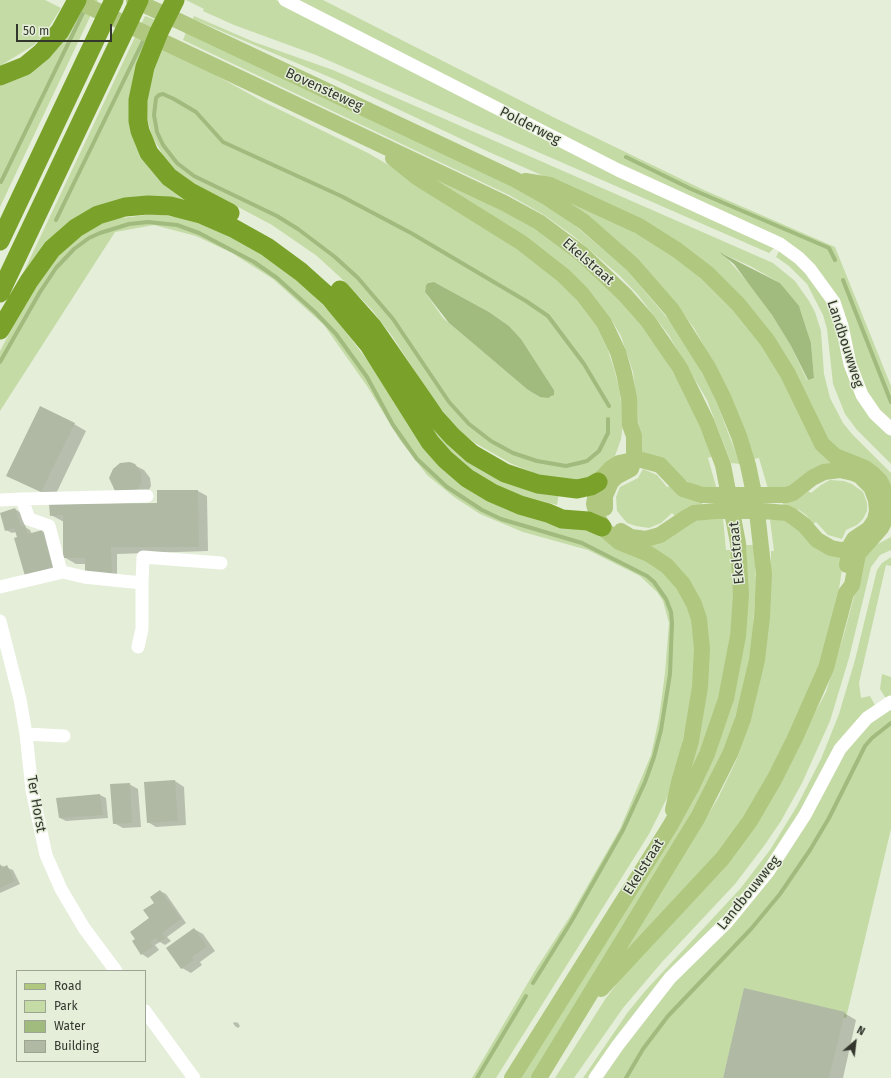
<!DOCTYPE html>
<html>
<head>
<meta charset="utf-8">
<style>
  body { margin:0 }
  #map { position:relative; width:891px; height:1078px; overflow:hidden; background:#e5eed9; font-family:"Fira Sans",sans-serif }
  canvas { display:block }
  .legend { position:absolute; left:16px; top:970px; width:130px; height:92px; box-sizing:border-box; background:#e5eed9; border:1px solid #9da494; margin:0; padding:5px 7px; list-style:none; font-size:12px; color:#32362d }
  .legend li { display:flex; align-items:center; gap:8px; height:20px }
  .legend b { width:20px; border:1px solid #9da494 }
  .north { position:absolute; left:835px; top:1022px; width:40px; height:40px; -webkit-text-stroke:3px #e5eed9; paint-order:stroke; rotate:28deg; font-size:11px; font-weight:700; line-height:16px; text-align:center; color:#32362d }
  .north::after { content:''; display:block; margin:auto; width:14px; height:18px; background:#32362d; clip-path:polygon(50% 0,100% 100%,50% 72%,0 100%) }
  .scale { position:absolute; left:16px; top:24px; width:96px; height:18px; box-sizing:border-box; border:2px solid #32362d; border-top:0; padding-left:5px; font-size:12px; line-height:14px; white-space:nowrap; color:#32362d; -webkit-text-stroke:3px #e5eed9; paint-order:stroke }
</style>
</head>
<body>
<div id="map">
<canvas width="891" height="1078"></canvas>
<ul class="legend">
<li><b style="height:5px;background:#afc77f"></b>Road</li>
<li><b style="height:11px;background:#c5dba6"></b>Park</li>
<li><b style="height:11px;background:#a1ba7d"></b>Water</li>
<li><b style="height:11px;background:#b0b9a4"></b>Building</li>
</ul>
<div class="north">N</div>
<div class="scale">50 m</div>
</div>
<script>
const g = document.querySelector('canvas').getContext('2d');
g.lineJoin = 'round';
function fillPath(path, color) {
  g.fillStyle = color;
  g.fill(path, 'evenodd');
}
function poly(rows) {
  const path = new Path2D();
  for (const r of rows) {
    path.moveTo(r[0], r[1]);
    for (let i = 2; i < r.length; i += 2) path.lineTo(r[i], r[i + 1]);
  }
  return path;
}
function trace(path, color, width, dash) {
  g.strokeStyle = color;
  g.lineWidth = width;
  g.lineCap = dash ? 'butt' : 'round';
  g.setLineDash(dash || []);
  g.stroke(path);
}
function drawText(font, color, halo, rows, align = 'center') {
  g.font = font + ' "Fira Sans",sans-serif';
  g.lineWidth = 3;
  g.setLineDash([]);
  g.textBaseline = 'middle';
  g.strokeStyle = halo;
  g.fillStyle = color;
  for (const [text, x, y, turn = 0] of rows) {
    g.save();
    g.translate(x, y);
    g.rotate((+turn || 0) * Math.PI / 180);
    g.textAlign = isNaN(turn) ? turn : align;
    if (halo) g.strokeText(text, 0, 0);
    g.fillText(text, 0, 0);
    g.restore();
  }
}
const green = poly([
  [0,0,45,0,61,8,46,32,34,45,0,66],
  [86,0,98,0,0,207,0,80],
  [186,0,276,0,598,165,774,248,769,253,316,55,234,25,203,11,204,9],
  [292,0,323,0,553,117,704,190,835,247,891,386,891,424,868,397,815,268,687,199],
  [145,16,158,21,146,49,135,85,133,103,134,123,143,151,157,172,178,189,191,198,270,240,307,266,350,307,369,329,423,408,454,445,475,461,507,479,539,489,559,492,557,505,516,494,500,488,469,469,447,449,424,422,369,337,330,292,289,257,269,243,242,227,204,210,184,205,149,201,104,207,88,214,71,224,49,243,19,287,17,286],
  [194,16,254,42,333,70,773,263,795,281,809,301,815,312,821,331,824,374,830,398,843,423,852,434,891,473,891,489,829,443,745,306,600,201,489,152,334,79,193,19],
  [723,254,750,266,780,283,800,309,811,343,814,378,807,380,791,346,772,315,754,289],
  [186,32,509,185,548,207,578,228,625,268,675,327,689,348,715,398,740,464,731,463,707,400,668,334,638,295,619,275,572,235,544,215,509,195,183,40],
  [162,49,189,60,262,101,368,153,435,192,558,276,597,327,608,350,615,372,620,393,623,424,621,439,615,456,596,474,586,480,571,483,539,475,512,464,475,443,458,430,431,396,392,336,372,310,341,278,317,256,272,225,193,183,180,175,165,159,152,136,148,121,147,104,148,88,153,72],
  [434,282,489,312,509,326,521,339,554,390,552,397,540,397,528,390,443,318,425,292,426,285,428,283],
  [420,169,534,227,596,274,642,324,685,391,713,456,708,458,717,490,695,486,639,453,638,416,633,372,621,336,612,321,470,205],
  [548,187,679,256,749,324,838,463,784,489,768,489,759,458,754,459,728,390,694,328,676,304,637,258,588,216],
  [155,214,189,219,219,231,266,257,304,286,332,314,371,365,485,499,505,509,524,515,581,524,636,554,670,577,691,608,697,674,673,786,649,834,496,1078,472,1078,536,969,569,918,620,829,651,755,659,718,665,673,669,623,663,601,657,592,640,576,588,550,523,532,480,514,454,497,427,475,400,440,367,386,324,325,273,279,232,253,196,236,154,225,115,232,0,411,0,351,31,292,64,248,93,227,112,219],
  [779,251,802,266,829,304,844,356,891,434,891,464,857,430,845,414,833,384,827,329,823,315,807,284,789,266,776,257],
  [643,469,657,475,667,487,670,486,686,498,702,501,702,506,688,507,675,516,672,513,661,523,649,528,636,526,627,523,617,511,616,497,620,487,638,478],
  [830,480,844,481,852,484,863,492,867,503,867,511,863,519,857,525,846,530,842,539,828,535,816,522,813,524,807,516,799,510,783,507,783,502,796,500,808,491,811,493,821,485],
  [723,518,726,550,732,550,734,593,730,637,720,694,704,741,685,784,702,618,642,544,693,521],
  [779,519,789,523,844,555,838,596,824,652,794,733,730,843,625,952,718,798,737,759,753,711,765,655,771,577,771,551,774,551,770,520],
  [891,537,891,550,880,555,871,567,849,658,830,721,802,783,781,821,764,846,735,884,662,962,623,1008,574,1078,555,1078,606,998,795,750,826,692,844,634,864,558,874,546],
  [746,545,754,545,756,581,752,645,745,683,733,724,722,753,711,778,675,841,531,1078,521,1078,716,751,733,703,744,645,748,590],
  [891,557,891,566,886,565,859,683,861,698,870,696,876,707,857,720,841,739,816,786,757,880,591,1078,583,1078,628,1012,646,990,740,889,770,850,797,806,821,759,839,714,855,660,877,570,882,563],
  [882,674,891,677,891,697,885,697,880,689],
  [891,708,891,829,846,1018,744,994,723,1078,602,1078,622,1048,675,982,731,924,841,757,870,722]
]);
const water = poly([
  [719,252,780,283,799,306,811,343,814,378,808,380,791,346,772,315,734,264],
  [434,282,489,312,509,326,521,339,554,390,554,395,548,398,540,397,528,390,449,323,425,292,426,285,428,283]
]);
const shadow = poly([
  [74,424,86,431,54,498,20,482],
  [121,464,134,465,144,470,150,478,151,486,146,495,134,499,113,469],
  [158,491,198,491,207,496,208,551,117,554,117,577,86,564,76,564,64,557,64,522,51,515,92,505,158,504],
  [15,509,21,513,25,527,30,530,32,534,42,531,51,536,62,572,35,581,16,532,12,533,6,530],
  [175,781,184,787,186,825,156,827,148,822],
  [129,784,138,789,141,827,123,828,114,823],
  [100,795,106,798,108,818,66,821,60,818],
  [0,865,13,870,20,884,0,893],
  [160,891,166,894,186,923,167,937,171,941,165,945,160,942,155,945,159,950,148,958,142,954,133,942,150,918],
  [194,929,203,934,215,951,200,962,202,965,191,973,182,968],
  [844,1013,856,1020,843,1078,723,1078],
  [235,1022,238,1023,240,1026,238,1028,235,1026,233,1023]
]);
const stream = poly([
  [626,157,691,189,829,248,835,260],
  [1,182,85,9],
  [56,220,145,37],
  [843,280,891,402],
  [0,362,40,292,56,268,74,249,89,238,100,233,129,224,148,222,177,225,199,233,254,262,277,278,316,313,336,334,367,377,393,425,417,459,447,487,482,510,501,519,582,543,647,576,654,582,666,599,671,612,672,623,670,674,661,730,654,757,645,782,623,830,571,922,533,983],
  [608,419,608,433,599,451,587,461,579,463,566,466,537,461,513,453,491,441,469,424,449,402,393,319,358,278,335,257,298,229,277,216,194,176,177,163,163,145,157,132,154,115,156,98,159,95,163,94,174,99,196,112,223,142,341,196,411,233,526,301,548,316,584,364,609,406],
  [477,1078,526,996],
  [626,1078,643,1049,668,1016,751,929,780,894,810,850,829,818,865,746,872,738,891,723]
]);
const building = poly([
  [40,406,75,423,41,492,6,476],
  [130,462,135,464,141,472,142,481,140,486,137,490,115,491,109,478,113,469,120,463],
  [157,490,198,490,199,547,111,547,112,574,85,574,85,558,63,558,63,515,50,516,49,504,157,503],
  [15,508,21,526,25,525,28,534,42,530,53,567,25,576,14,538,17,537,14,528,5,531,0,513],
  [175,780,178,821,147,823,144,782],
  [130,783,132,823,113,824,110,784],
  [100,794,103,815,59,818,56,798],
  [0,864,2,868,7,865,15,881,0,888],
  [160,890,181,919,162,933,166,938,159,942,156,938,150,942,153,946,141,955,132,941,135,939,130,932,149,918,143,910,154,903,150,897],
  [194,928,207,946,192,957,194,960,181,969,166,948],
  [744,988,845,1012,829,1078,723,1078]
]);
const minor = poly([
  [285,0,618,170,780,244,799,258,810,269,834,302,842,326,850,364,862,395,875,414,891,429],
  [22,499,147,496],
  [0,500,22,499,29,519,49,526,61,572],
  [142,583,143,557,221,563],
  [0,587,63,572,84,577,142,583,142,629,138,647],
  [0,621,20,699,26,734,32,790,46,855,61,889,84,928,116,971],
  [26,734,64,736],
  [145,1011,194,1078],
  [595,1078,618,1045,670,978,728,921,768,872,805,815,840,749,867,718,891,702]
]);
const major = poly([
  [75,0,504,203,539,222,582,254,625,295,648,321,680,368,707,423,723,465,738,543,741,595,738,636,726,699,707,754,691,788,670,826,512,1078],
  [134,0,514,179,548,198,584,222,632,264,672,310,709,369,723,397,739,436,748,465,756,503,764,574,762,617,757,660,743,719,730,754,698,817,539,1078],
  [393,158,418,178,522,243,564,276,582,294,604,323,618,352,624,373,629,398,630,425,634,436,634,459,631,469,616,477,611,482,605,496,605,508],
  [525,181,550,185,639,226,677,250,707,273,738,304,767,340,788,374,822,444,835,456,865,468,873,474,880,481,888,498,888,514,881,528,858,554,852,585,846,593,826,668,795,738,775,778,750,821,722,859,601,989],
  [621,531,631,537,646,539,660,535,687,517,694,513,716,511,763,511,786,513,792,516,804,525,817,540,831,548,841,550,859,548],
  [673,810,679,782,691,741,700,687,702,649,699,619,694,604,683,584,667,566,649,554,619,542,605,530,598,518,594,504,598,482,611,468,619,463,638,459,660,465,683,489,702,495,786,495,793,493,812,478,824,472,840,470,853,473,860,476,871,487,876,500,877,511,875,520,869,529,854,539,851,544,847,565]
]);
const highway = poly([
  [175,0,159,32,145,67,138,100,138,121,140,131,149,153,169,177,190,192,230,213],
  [0,76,25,66,42,52,60,31,77,0],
  [0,241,114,0],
  [340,290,372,326,435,417,452,436,472,454,505,473,538,484,577,489,591,486,598,482],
  [0,293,139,0],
  [0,330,29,281,52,249,76,228,98,215,125,207,148,205,170,206,201,214,233,228,267,247,301,272,330,298,369,345,430,442,445,459,467,478,492,493,520,505,548,513,562,519,588,521,602,527]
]);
const streetNames = [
  ["Bovensteweg",324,90,25],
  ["Polderweg",530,126,27],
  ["Ekelstraat",588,262,41],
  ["Landbouwweg",845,344,72],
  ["Ekelstraat",737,553,-95],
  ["Ter Horst",36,804,80],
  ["Ekelstraat",644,867,-58],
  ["Landbouwweg",749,893,-51]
];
fillPath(green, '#c5dba6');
fillPath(water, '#a1ba7d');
fillPath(shadow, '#0003');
trace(stream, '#a1ba7d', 4);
fillPath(building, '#b0b9a4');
trace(minor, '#fff', 13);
trace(major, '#afc77f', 16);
trace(highway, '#7aa22a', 19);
drawText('14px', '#32362d', '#e5eed9', streetNames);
</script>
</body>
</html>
